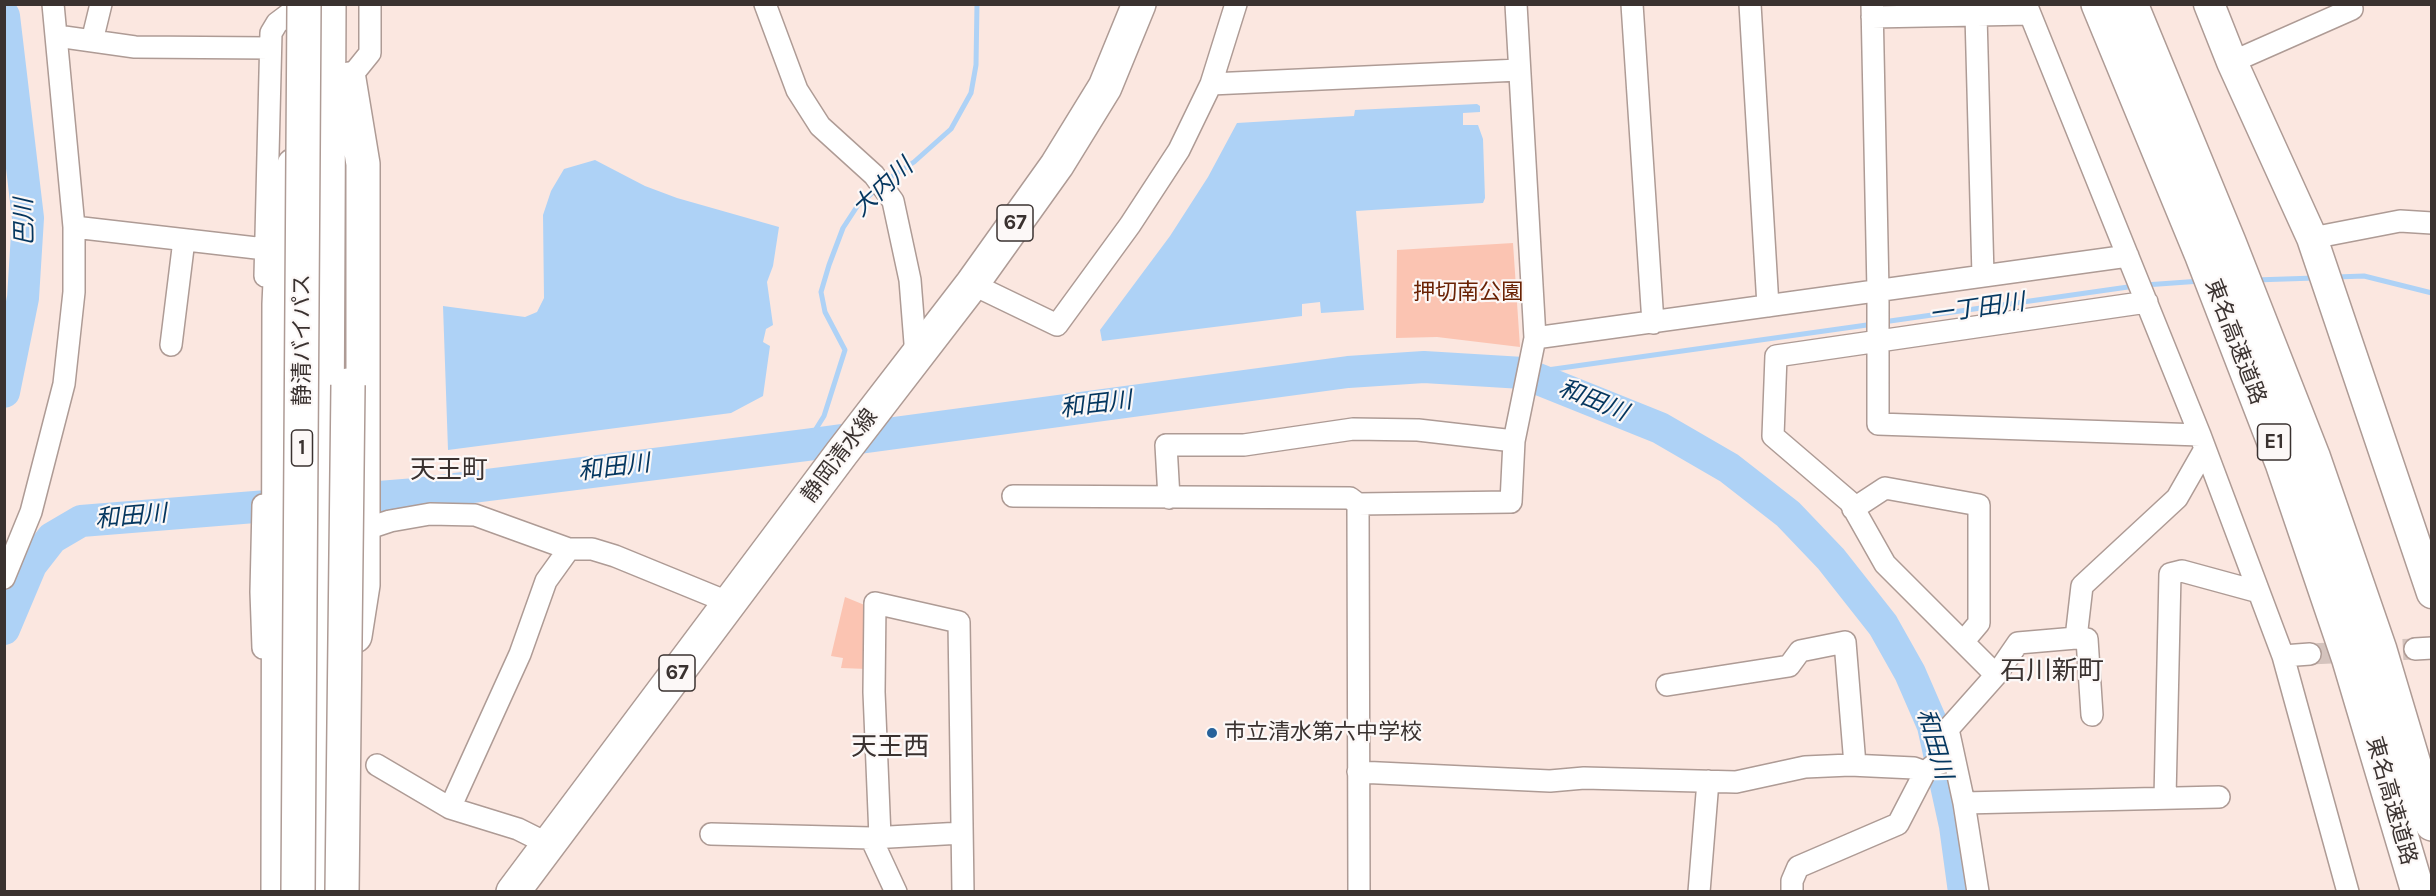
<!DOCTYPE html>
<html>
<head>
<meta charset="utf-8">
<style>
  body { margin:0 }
  #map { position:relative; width:2436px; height:896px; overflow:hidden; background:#fbe7e0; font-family:Karla,sans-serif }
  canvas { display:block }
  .frame { position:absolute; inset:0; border:6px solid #3a3230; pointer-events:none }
</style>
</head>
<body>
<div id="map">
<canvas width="2436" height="896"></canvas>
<div class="frame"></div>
</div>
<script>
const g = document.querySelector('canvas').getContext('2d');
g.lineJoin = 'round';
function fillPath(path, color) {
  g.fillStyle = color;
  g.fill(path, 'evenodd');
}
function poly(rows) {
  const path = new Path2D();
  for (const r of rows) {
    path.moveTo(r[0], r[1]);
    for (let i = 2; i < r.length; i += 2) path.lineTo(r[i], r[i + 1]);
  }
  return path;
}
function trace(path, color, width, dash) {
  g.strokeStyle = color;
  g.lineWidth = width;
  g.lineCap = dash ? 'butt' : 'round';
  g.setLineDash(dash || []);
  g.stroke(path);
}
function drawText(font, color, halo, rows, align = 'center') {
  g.font = font + ' Karla,"Noto Sans JP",sans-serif';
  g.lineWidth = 4.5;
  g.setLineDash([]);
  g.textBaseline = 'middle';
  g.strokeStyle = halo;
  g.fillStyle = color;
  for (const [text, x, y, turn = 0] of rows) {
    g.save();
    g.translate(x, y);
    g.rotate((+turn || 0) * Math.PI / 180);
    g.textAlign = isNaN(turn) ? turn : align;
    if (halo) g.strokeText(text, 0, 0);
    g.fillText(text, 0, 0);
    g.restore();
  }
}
const green = poly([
  [1513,243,1520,347,1437,337,1396,338,1397,250],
  [845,597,867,606,867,669,841,668,843,658,831,656]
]);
const water = poly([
  [1477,104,1480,106,1480,112,1463,113,1463,125,1478,125,1483,139,1485,198,1483,203,1356,211,1364,310,1321,313,1320,302,1302,304,1302,316,1102,341,1100,330,1170,236,1208,177,1237,123,1354,116,1355,110],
  [595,160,645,186,677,198,779,227,773,266,767,282,773,325,766,329,763,342,770,346,763,396,731,413,448,450,443,306,525,317,537,312,544,298,543,215,551,191,564,169]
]);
const stream = poly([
  [885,181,914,162,951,129,971,93,976,65,977,4],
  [2336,277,2364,276,2432,293],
  [2255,280,2315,278],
  [2145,285,2201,281],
  [1883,322,2135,286],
  [1533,372,1874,324],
  [806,445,824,416,845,350,825,312,821,292,829,265,843,228,858,205,878,188]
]);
const river = poly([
  [4,16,28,218,23,298,4,392],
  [4,629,31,565,52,538,81,521,416,494,806,445,1348,372,1424,367,1523,373,1660,428,1729,468,1788,514,1831,559,1883,625,1910,673,1933,726,1955,826,1964,892]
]);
const streetTunnel = poly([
  [2310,654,2415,649]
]);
const street = poly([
  [765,4,797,90,820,126,874,175,893,201,910,280,916,356],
  [1632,4,1653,323],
  [1750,4,1768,306],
  [1872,4,1878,291,1878,424,2200,435],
  [2026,4,2200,435,2283,656,2348,892],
  [1976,15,1983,276],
  [1872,17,2030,14],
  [57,36,135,47,270,48],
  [92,41,101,4],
  [2232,62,2352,9,2350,4],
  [349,79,370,53,370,4],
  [1211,84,1519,70],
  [74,227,265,249],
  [2312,238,2400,221,2432,223],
  [265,276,271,33,277,23,289,14],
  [972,284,1057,325,1130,225,1179,150,1211,84,1236,4],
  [1535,338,2128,256],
  [171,345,184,240],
  [1013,496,1350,498,1358,504],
  [1169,498,1166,445,1244,445,1353,429,1418,430,1514,441],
  [263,505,261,592,263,648],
  [1853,509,1885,488,1979,505,1979,623,1963,642],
  [363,530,390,521,430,514,475,515,569,549,592,549,615,556,730,603],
  [4,578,31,512,64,384,74,292,74,227,53,4],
  [2076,638,2087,639,2092,715],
  [2415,649,2432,648],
  [2283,656,2310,654],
  [1996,675,1885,564,1850,502,1773,436,1776,356,2147,302],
  [1667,685,1789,666,1800,651,1845,642,1855,765],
  [377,765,450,808,518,829,548,844],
  [1358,772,1550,781,1584,778,1736,782,1805,767,1850,765,1914,768,1925,772,1934,765,1954,759],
  [2165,798,2170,574,2182,571,2259,592],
  [1964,803,2219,797],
  [450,808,520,654,546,581,569,549],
  [711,834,871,838,962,833],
  [880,837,874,692,875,603,959,622,963,892],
  [871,838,896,892],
  [1359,892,1358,504,1511,502,1514,441,1535,338,1516,4],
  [1699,892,1708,781],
  [1792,892,1792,881,1798,867,1898,824,1925,772],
  [1978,892,1964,803,1948,729,1996,675,2018,643,2076,638,2082,586,2177,498,2205,449]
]);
const secondary = poly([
  [2209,4,2232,62,2312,238,2432,593]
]);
const primary = poly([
  [513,892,841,454,972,284,1057,165,1105,87,1139,4]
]);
const highway = poly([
  [2098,4,2202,256,2282,463,2349,660,2418,892],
  [2131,4,2229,242,2313,456,2380,650,2432,824],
  [349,79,363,164,363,585,355,636],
  [278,892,279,304,284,194,294,165],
  [325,892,329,4]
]);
const highwayBridge = poly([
  [298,892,304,4],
  [342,892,348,385]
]);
const markers = [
  [1212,733,6,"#27629a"]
];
const shields = [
  [1015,223,36],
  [2274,442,33],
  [302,448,21],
  [677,673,36]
];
const shieldNames = [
  ["67",1015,223],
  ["E1",2274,442],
  ["1",302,448],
  ["67",677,673]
];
const parkNames = [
  ["押切南公園",1468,293]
];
const streetNames = [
  ["静清バイパス",303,340,-90],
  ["東名高速道路",2235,342,69],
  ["静岡清水線",840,456,-53],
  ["東名高速道路",2391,801,74]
];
const poiNames = [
  ["市立清水第六中学校",1224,733]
];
const waterNames = [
  ["大内川",883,188,-43],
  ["巴川",25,222,-91],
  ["一丁田川",1977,309,-8],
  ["和田川",1593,401,22],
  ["和田川",1096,405,-7],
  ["和田川",614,468,-7],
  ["和田川",131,517,-5],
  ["和田川",1934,744,74]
];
const quarterNames = [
  ["天王町",449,471],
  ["石川新町",2052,672],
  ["天王西",890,748]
];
fillPath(green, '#fbc4b2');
fillPath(water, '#aed2f6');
trace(stream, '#aed2f6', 5);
trace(river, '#aed2f6', 32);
trace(streetTunnel, '#d4c3bd', 21, [21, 10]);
trace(street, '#ae9b95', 24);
trace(secondary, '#ae9b95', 33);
trace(primary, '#ae9b95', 36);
trace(highway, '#ae9b95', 36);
trace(street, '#fff', 21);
trace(secondary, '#fff', 30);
trace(primary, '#fff', 33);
trace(highway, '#fff', 33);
trace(highwayBridge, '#ae9b95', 36, []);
trace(highwayBridge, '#fff', 33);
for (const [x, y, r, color] of markers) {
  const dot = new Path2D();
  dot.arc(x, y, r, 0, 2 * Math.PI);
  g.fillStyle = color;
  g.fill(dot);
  trace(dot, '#fcf8f7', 2);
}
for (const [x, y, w] of shields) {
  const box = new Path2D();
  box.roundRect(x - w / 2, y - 18, w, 36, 4.5);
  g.fillStyle = '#fcf8f7';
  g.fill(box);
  trace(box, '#3a3230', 1.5);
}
drawText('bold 21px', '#3a3230', null, shieldNames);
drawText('22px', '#6a2204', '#fcf8f7', parkNames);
drawText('22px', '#3a3230', '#fcf8f7', streetNames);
drawText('22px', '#3a3230', '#fcf8f7', poiNames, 'left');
drawText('italic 24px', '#04365f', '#fcf8f7', waterNames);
drawText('26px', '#3a3230', '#fcf8f7', quarterNames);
</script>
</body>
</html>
